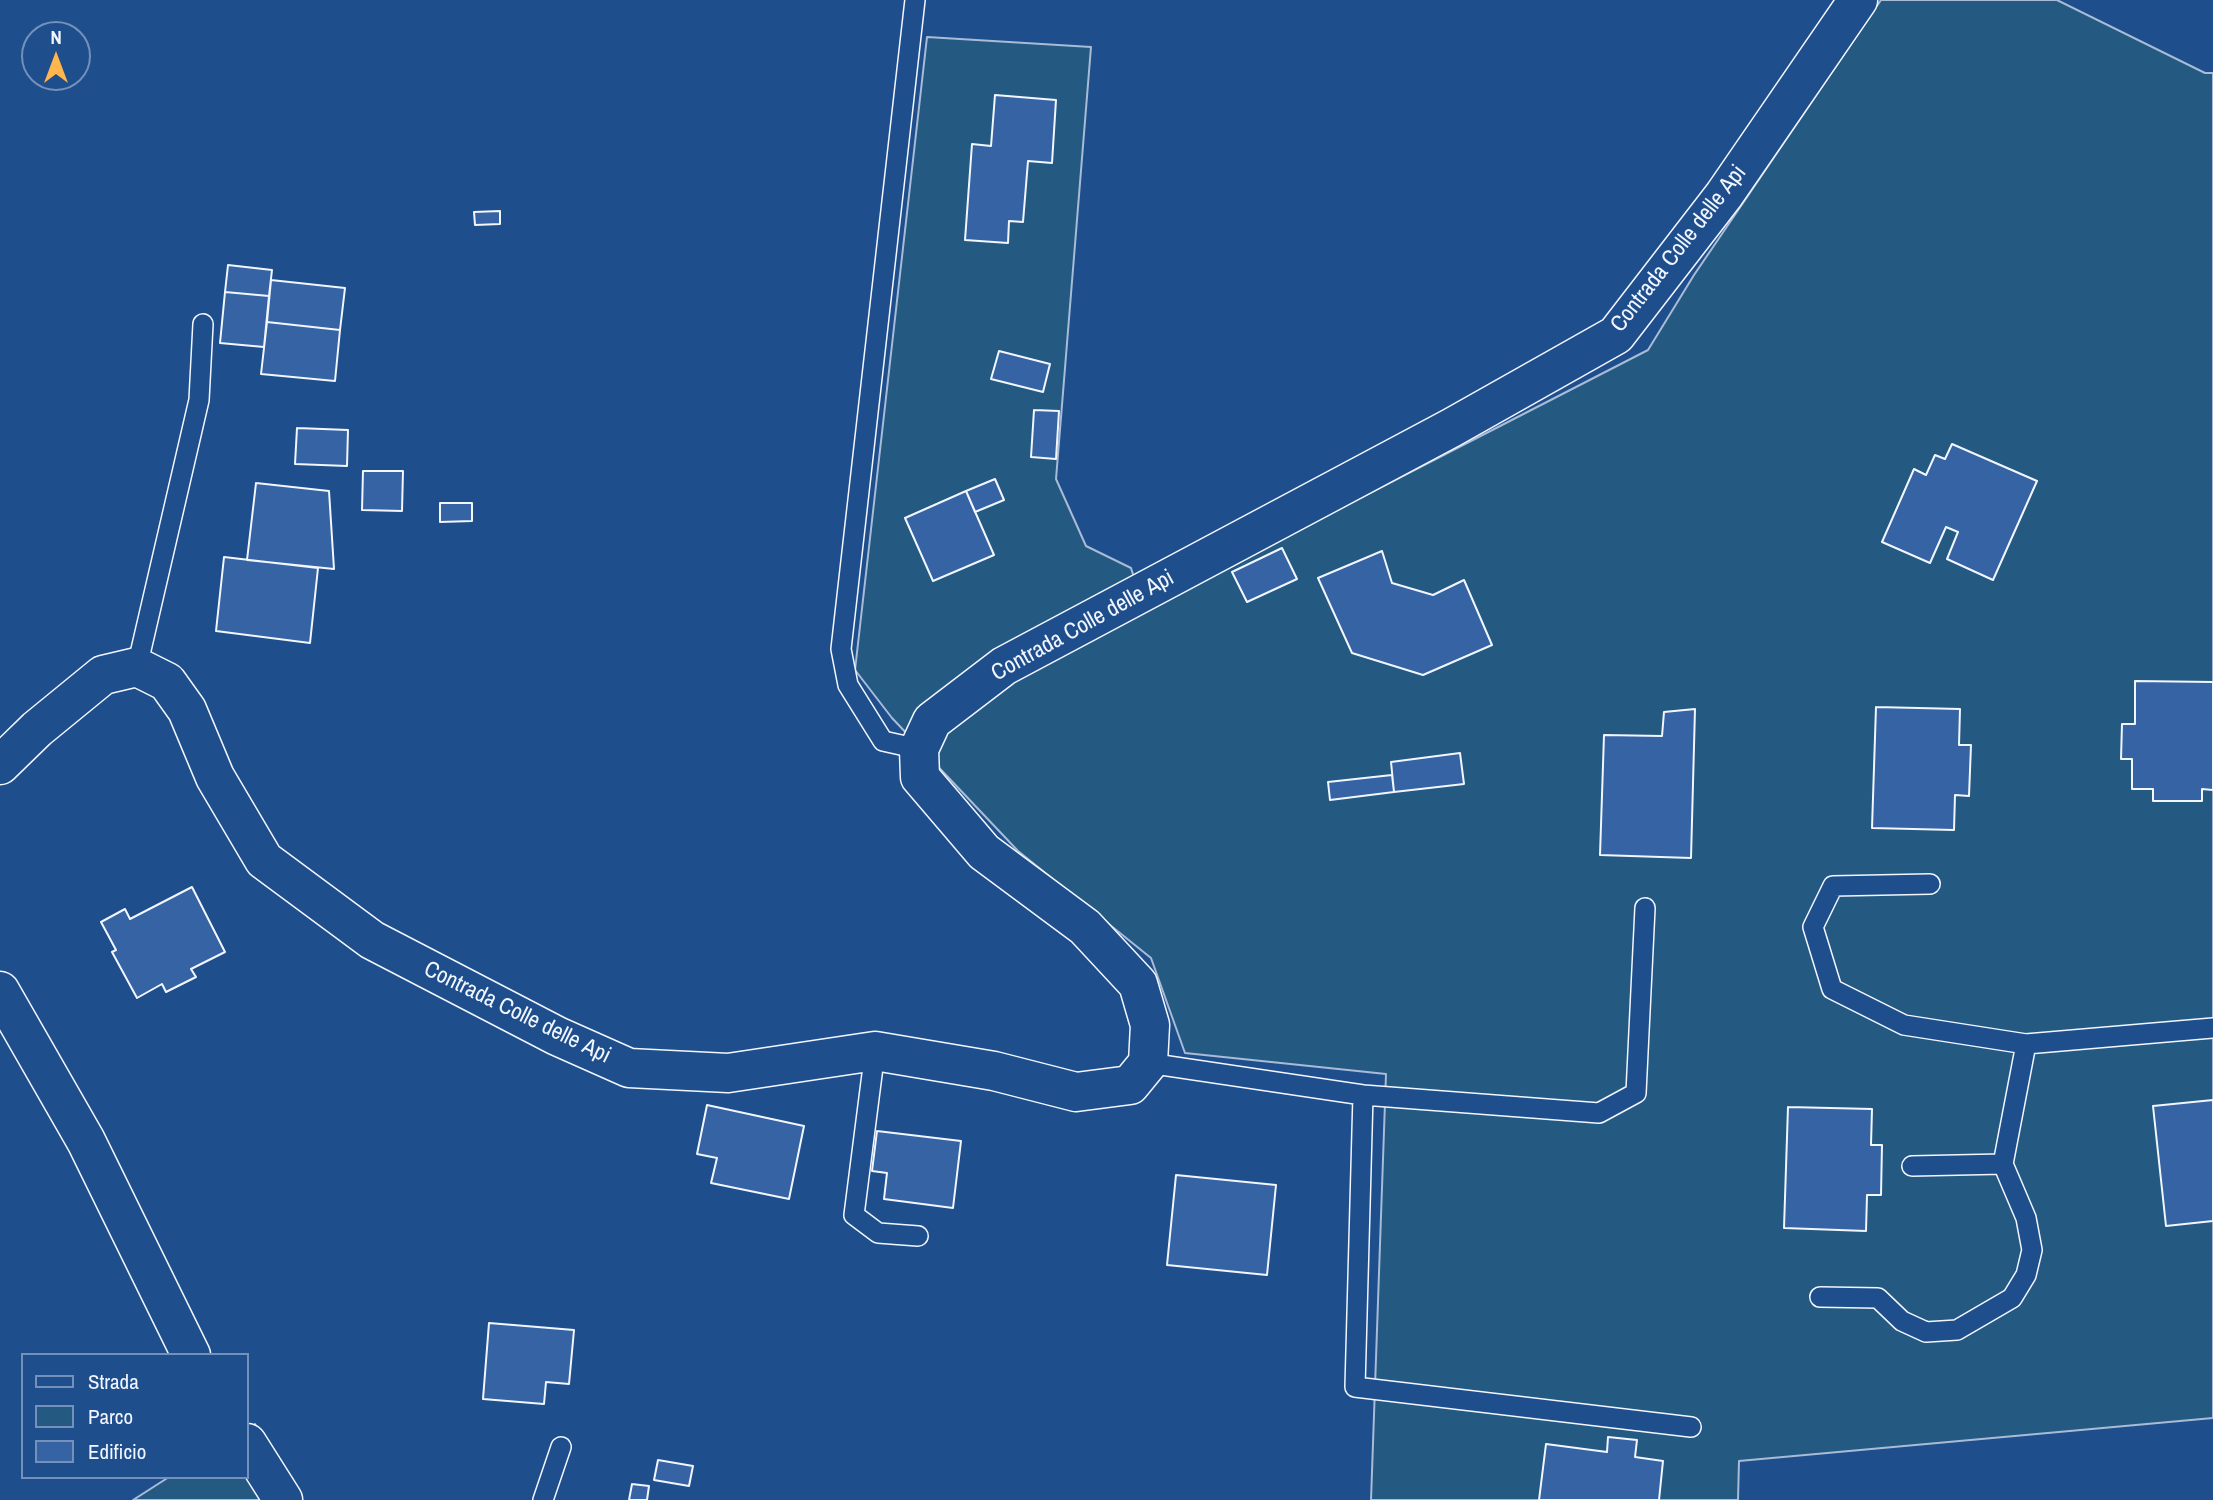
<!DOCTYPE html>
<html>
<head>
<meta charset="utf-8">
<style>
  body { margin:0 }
  #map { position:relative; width:2213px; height:1500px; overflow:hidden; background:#1f4e8c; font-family:"Archivo Narrow",sans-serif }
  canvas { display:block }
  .legend { position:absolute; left:21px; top:1353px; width:228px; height:126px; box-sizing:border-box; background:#1f4e8c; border:2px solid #7391ba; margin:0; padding:9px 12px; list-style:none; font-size:21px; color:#f2f6ff }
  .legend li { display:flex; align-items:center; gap:14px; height:35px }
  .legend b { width:35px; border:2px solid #7391ba }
  .north { position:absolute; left:21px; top:21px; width:70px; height:70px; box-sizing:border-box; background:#1f4e8c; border:2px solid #7391ba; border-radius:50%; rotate:0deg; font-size:19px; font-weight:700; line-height:28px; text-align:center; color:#f2f6ff }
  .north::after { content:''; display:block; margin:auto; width:24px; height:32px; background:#ffb74d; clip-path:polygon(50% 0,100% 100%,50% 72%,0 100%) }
</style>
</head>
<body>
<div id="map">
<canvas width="2213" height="1500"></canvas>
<ul class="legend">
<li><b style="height:9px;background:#1f4e8c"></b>Strada</li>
<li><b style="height:19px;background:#245a82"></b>Parco</li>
<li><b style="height:19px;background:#3563a3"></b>Edificio</li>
</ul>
<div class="north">N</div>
</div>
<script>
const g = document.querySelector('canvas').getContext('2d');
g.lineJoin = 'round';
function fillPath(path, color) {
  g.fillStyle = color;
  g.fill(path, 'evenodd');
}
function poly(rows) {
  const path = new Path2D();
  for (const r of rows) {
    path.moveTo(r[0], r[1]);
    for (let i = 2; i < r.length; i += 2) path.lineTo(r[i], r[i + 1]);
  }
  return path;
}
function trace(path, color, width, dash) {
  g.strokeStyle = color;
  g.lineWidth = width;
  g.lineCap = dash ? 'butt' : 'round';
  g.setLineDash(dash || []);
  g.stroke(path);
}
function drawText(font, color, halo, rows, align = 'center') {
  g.font = font + ' "Archivo Narrow",sans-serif';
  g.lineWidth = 5;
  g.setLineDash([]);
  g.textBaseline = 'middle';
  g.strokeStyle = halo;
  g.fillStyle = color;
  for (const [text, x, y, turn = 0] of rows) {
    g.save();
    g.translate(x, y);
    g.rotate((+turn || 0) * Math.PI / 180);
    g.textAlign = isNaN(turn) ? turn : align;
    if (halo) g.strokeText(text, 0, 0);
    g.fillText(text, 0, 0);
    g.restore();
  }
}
const green = poly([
  [1881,0,2057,0,2205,73,2213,73,2213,1418,1739,1461,1738,1500,1371,1500,1386,1074,1185,1053,1151,958,1018,851,892,718,855,670,927,37,1091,47,1056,479,1086,546,1131,568,1144,609,1648,350,1694,275,1881,0],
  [255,1424,301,1500,133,1500,169,1477,247,1477,247,1429,255,1424]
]);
const building = poly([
  [995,95,1056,100,1052,163,1028,161,1023,222,1009,221,1008,243,965,240,972,144,991,146,995,95],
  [500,211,500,224,475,225,474,212,500,211],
  [228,265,272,270,269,296,225,292,228,265],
  [271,280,345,288,340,330,267,322,271,280],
  [225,292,269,296,264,347,220,343,225,292],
  [267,322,340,330,335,381,261,374,267,322],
  [999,351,1050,364,1043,392,991,379,999,351],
  [1034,410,1059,411,1056,459,1031,457,1034,410],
  [297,428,348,430,347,466,295,464,297,428],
  [1952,444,2037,481,1993,580,1947,559,1958,532,1946,527,1930,563,1882,542,1914,469,1926,475,1935,455,1945,459,1952,444],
  [363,471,403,471,402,511,362,510,363,471],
  [995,479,1004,500,975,512,966,491,995,479],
  [256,483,329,491,334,569,247,560,256,483],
  [966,491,994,555,933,581,905,518,966,491],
  [440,503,472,503,472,521,440,522,440,503],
  [1282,548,1297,579,1247,602,1232,572,1282,548],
  [1382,551,1392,583,1433,595,1464,580,1492,645,1423,675,1352,653,1318,578,1382,551],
  [224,557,318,568,310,643,216,631,224,557],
  [2135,681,2213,682,2213,790,2202,789,2202,801,2153,801,2153,789,2132,789,2132,759,2121,759,2122,724,2135,724,2135,681],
  [1876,707,1960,709,1959,745,1971,745,1969,796,1955,795,1954,830,1872,828,1876,707],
  [1695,709,1691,858,1600,855,1604,735,1662,736,1664,712,1695,709],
  [1460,753,1464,784,1394,792,1391,762,1460,753],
  [1392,775,1394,792,1330,800,1328,782,1392,775],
  [192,887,225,952,191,969,196,977,166,992,162,984,137,998,112,952,116,950,101,922,125,909,130,919,192,887],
  [2213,1100,2213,1221,2166,1226,2153,1106,2213,1100],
  [707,1105,804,1126,789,1199,711,1183,717,1158,697,1154,707,1105],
  [1788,1107,1872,1109,1871,1145,1882,1145,1881,1195,1867,1195,1866,1231,1784,1228,1788,1107],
  [877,1131,961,1141,953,1208,884,1199,887,1173,872,1171,877,1131],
  [1176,1175,1276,1185,1267,1275,1167,1265,1176,1175],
  [489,1323,574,1330,569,1384,546,1382,544,1404,483,1399,489,1323],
  [1608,1437,1637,1440,1635,1457,1663,1461,1659,1500,1539,1500,1546,1444,1607,1452,1608,1437],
  [658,1460,693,1466,689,1486,654,1480,658,1460],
  [632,1484,649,1486,647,1500,629,1500,632,1484]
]);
const lane = poly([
  [915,0,841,649,848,685,883,741,919,749],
  [137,667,199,400,203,324],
  [1930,884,1833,886,1813,927,1832,989,1904,1025,2026,1044,2213,1028],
  [875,1051,854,1215,878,1233,918,1236],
  [1148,1063,1363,1095,1599,1113,1636,1093,1645,908],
  [1363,1095,1355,1387,1691,1427],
  [1912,1166,2003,1164,2026,1044],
  [1820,1297,1878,1298,1902,1321,1926,1332,1957,1330,2012,1298,2026,1275,2032,1250,2026,1218,2003,1164],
  [543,1500,561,1447]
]);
const street = poly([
  [0,765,37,729,103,675,137,667,167,682,187,710,215,777,264,860,372,940,557,1036,629,1068,728,1073,875,1051,994,1071,1076,1092,1130,1085,1148,1063,1150,1025,1138,984,1085,927,984,852,920,777,919,749,932,721,1004,666,1451,428,1616,335,1724,195,1858,0],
  [0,991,86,1141,191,1355],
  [247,1443,283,1500]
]);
const streetNames = [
  ["Contrada Colle delle Api",1679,249,-52],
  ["Contrada Colle delle Api",1083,626,-29],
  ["Contrada Colle delle Api",517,1013,26]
];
fillPath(green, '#245a82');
trace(green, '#a8bbd7', 2);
fillPath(building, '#3563a3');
trace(building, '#f2f6ff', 2);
trace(lane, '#f2f6ff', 22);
trace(street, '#f2f6ff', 41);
trace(lane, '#1f4e8c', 19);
trace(street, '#1f4e8c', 38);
drawText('23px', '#f2f6ff', '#1f4e8c', streetNames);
</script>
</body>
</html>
